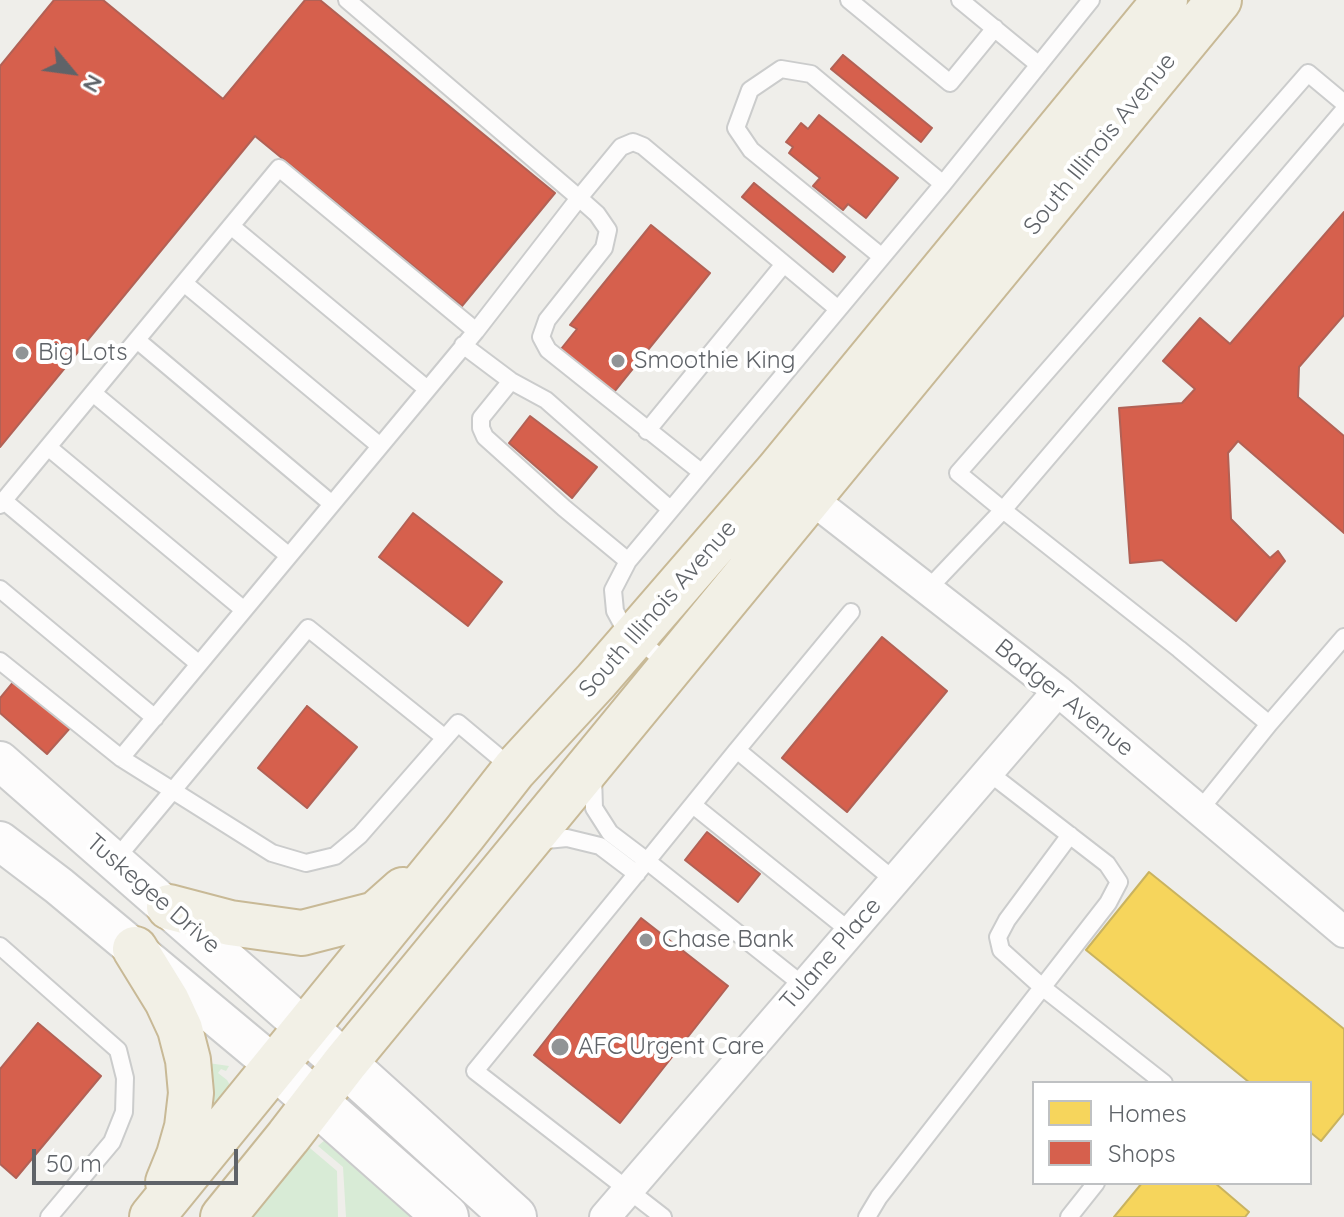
<!DOCTYPE html>
<html>
<head>
<meta charset="utf-8">
<style>
  body { margin:0 }
  #map { position:relative; width:1344px; height:1217px; overflow:hidden; background:#efeeea; font-family:Quicksand,sans-serif }
  canvas { display:block }
  .legend { position:absolute; left:1032px; top:1081px; width:280px; height:104px; box-sizing:border-box; background:#fff; border:2px solid #bfc1c3; margin:0; padding:10px 14px; list-style:none; font-size:24px; color:#5f6368 }
  .legend li { display:flex; align-items:center; gap:16px; height:40px }
  .legend b { width:40px; border:2px solid #bfc1c3 }
  .north { position:absolute; left:32px; top:32px; width:80px; height:80px; -webkit-text-stroke:6px #fff; paint-order:stroke; rotate:119deg; font-size:22px; font-weight:700; line-height:32px; text-align:center; color:#5f6368 }
  .north::after { content:''; display:block; margin:auto; width:28px; height:36px; background:#5f6368; clip-path:polygon(50% 0,100% 100%,50% 72%,0 100%) }
  .scale { position:absolute; left:32px; top:1149px; width:206px; height:36px; box-sizing:border-box; border:4px solid #5f6368; border-top:0; padding-left:10px; font-size:24px; line-height:28px; white-space:nowrap; color:#5f6368; -webkit-text-stroke:6px #fff; paint-order:stroke }
</style>
</head>
<body>
<div id="map">
<canvas width="1344" height="1217"></canvas>
<ul class="legend">
<li><b style="height:22px;background:#f6d55c"></b>Homes</li>
<li><b style="height:22px;background:#d6604d"></b>Shops</li>
</ul>
<div class="north">N</div>
<div class="scale">50 m</div>
</div>
<script>
const g = document.querySelector('canvas').getContext('2d');
g.lineJoin = 'round';
function fillPath(path, color) {
  g.fillStyle = color;
  g.fill(path, 'evenodd');
}
function poly(rows) {
  const path = new Path2D();
  for (const r of rows) {
    path.moveTo(r[0], r[1]);
    for (let i = 2; i < r.length; i += 2) path.lineTo(r[i], r[i + 1]);
  }
  return path;
}
function trace(path, color, width, dash) {
  g.strokeStyle = color;
  g.lineWidth = width;
  g.lineCap = dash ? 'butt' : 'round';
  g.setLineDash(dash || []);
  g.stroke(path);
}
function drawText(font, color, halo, rows, align = 'center') {
  g.font = font + ' Quicksand,sans-serif';
  g.lineWidth = 8;
  g.setLineDash([]);
  g.textBaseline = 'middle';
  g.strokeStyle = halo;
  g.fillStyle = color;
  for (const [text, x, y, turn = 0] of rows) {
    g.save();
    g.translate(x, y);
    g.rotate((+turn || 0) * Math.PI / 180);
    g.textAlign = isNaN(turn) ? turn : align;
    if (halo) g.strokeText(text, 0, 0);
    g.fillText(text, 0, 0);
    g.restore();
  }
}
const green = poly([
  [208,1063,229,1066,226,1071,221,1069,218,1073,227,1080,231,1087,201,1127],
  [326,1139,420,1217,346,1217,343,1167,318,1146],
  [304,1143,337,1171,338,1217,244,1217]
]);
const homes = poly([
  [1149,872,1344,1029,1344,1113,1321,1141,1310,1132,1310,1083,1250,1083,1086,950,1149,872],
  [1142,1183,1215,1183,1249,1212,1245,1217,1114,1217,1142,1183]
]);
const shops = poly([
  [54,0,103,0,223,99,305,0,320,0,555,193,462,306,255,136,0,447,0,66,54,0],
  [843,55,932,128,921,142,831,69,843,55],
  [819,115,898,178,866,218,848,204,843,210,813,186,820,178,789,153,793,147,786,142,801,123,808,129,819,115],
  [754,183,845,257,833,272,742,197,754,183],
  [1344,212,1344,315,1299,367,1298,397,1344,436,1344,533,1238,441,1228,453,1231,519,1270,558,1278,551,1285,561,1236,621,1162,560,1130,563,1119,408,1182,403,1195,389,1163,361,1200,318,1230,344,1344,212],
  [651,225,710,273,614,392,561,349,577,329,570,325,651,225],
  [530,416,597,467,572,498,509,443,530,416],
  [413,513,502,582,468,626,379,557,413,513],
  [882,637,947,691,847,812,782,758,882,637],
  [15,680,70,728,47,754,0,713,0,698,15,680],
  [307,706,357,747,307,808,258,768,307,706],
  [707,832,760,874,738,902,685,860,707,832],
  [641,918,728,986,620,1123,534,1055,641,918],
  [38,1023,101,1076,16,1178,0,1164,0,1069,38,1023]
]);
const service = poly([
  [347,0,579,198,476,331],
  [849,0,950,83,995,28],
  [960,0,1039,65],
  [1344,103,1308,73,958,473,1003,510,1344,110],
  [231,226,427,389],
  [882,257,751,150,736,128,750,90,781,69,811,74,943,184],
  [184,283,380,446],
  [137,340,332,504],
  [463,345,511,381,546,400,670,509],
  [511,381,481,418,481,428,485,437,564,508,628,561],
  [93,393,289,556],
  [647,431,784,264],
  [48,447,244,610],
  [701,472,548,350,541,337,547,320,604,248,608,230,597,214,579,198,621,147,633,142,643,146,838,309],
  [4,501,199,664],
  [0,505,279,168,476,331,121,758],
  [0,589,155,718],
  [928,589,1003,510,1179,649,1269,724,1199,811],
  [851,612,737,750,895,881],
  [0,661,121,758,272,853,306,863,335,856,360,835,458,723,513,769],
  [669,666,622,624,615,611,613,590,628,561,943,184,1091,0],
  [1269,724,1344,637],
  [737,750,647,861,804,986],
  [593,776,594,808,610,833,647,861,475,1071,663,1217],
  [693,805,851,932],
  [1070,835,1007,920,998,937,1001,950,1042,987,1164,1083],
  [536,841,567,838,600,846,637,874],
  [115,860,308,628,445,738],
  [0,946,118,1050,125,1078,124,1112,112,1142,49,1217],
  [867,1217,879,1197,1108,903,1119,882,1107,864,988,772],
  [1069,1217,1096,1183]
]);
const minor = poly([
  [795,486,1058,691,1344,932],
  [605,1217,1058,691]
]);
const tertiary = poly([
  [0,761,305,1028],
  [0,841,59,886,275,1066]
]);
const secondary = poly([
  [305,1028,514,1217],
  [275,1066,446,1217]
]);
const trunk = poly([
  [169,907,230,923,302,933,376,914,403,890],
  [135,949,167,1001,180,1029,188,1060,191,1093,187,1127,179,1155,168,1182],
  [152,1217,464,834,514,770,596,681,777,472,1165,0],
  [223,1217,288,1137,345,1063,1219,0]
]);
const markers = [
  [22,353,8,"#919496"],
  [618,361,8,"#919496"],
  [646,940,8,"#919496"],
  [560,1047,10,"#919496"]
];
const streetNames = [
  ["South Illinois Avenue",1100,144,-51],
  ["South Illinois Avenue",658,609,-49],
  ["Badger Avenue",1064,698,39],
  ["Tuskegee Drive",153,894,41],
  ["Tulane Place",831,954,-49]
];
const poiNames = [
  ["Big Lots",38,353],
  ["Smoothie King",634,361],
  ["Chase Bank",662,940],
  ["AFC Urgent Care",578,1047]
];
fillPath(green, '#d8ebd6');
fillPath(homes, '#f6d55c');
trace(homes, '#c9b360', 2);
fillPath(shops, '#d6604d');
trace(shops, '#b26155', 2);
trace(service, '#cbcccc', 20);
trace(minor, '#cbcccc', 34);
trace(tertiary, '#cbcccc', 42);
trace(secondary, '#cacacb', 48);
trace(trunk, '#c8b996', 48);
trace(service, '#fdfcfc', 16);
trace(minor, '#fdfcfc', 30);
trace(tertiary, '#fdfcfc', 38);
trace(secondary, '#fdfcfc', 44);
trace(trunk, '#f2f0e6', 44);
for (const [x, y, r, color] of markers) {
  const dot = new Path2D();
  dot.arc(x, y, r, 0, 2 * Math.PI);
  g.fillStyle = color;
  g.fill(dot);
  trace(dot, '#fff', 3);
}
drawText('24px', '#5f6368', '#fff', streetNames);
drawText('24px', '#5f6368', '#fff', poiNames, 'left');
</script>
</body>
</html>
